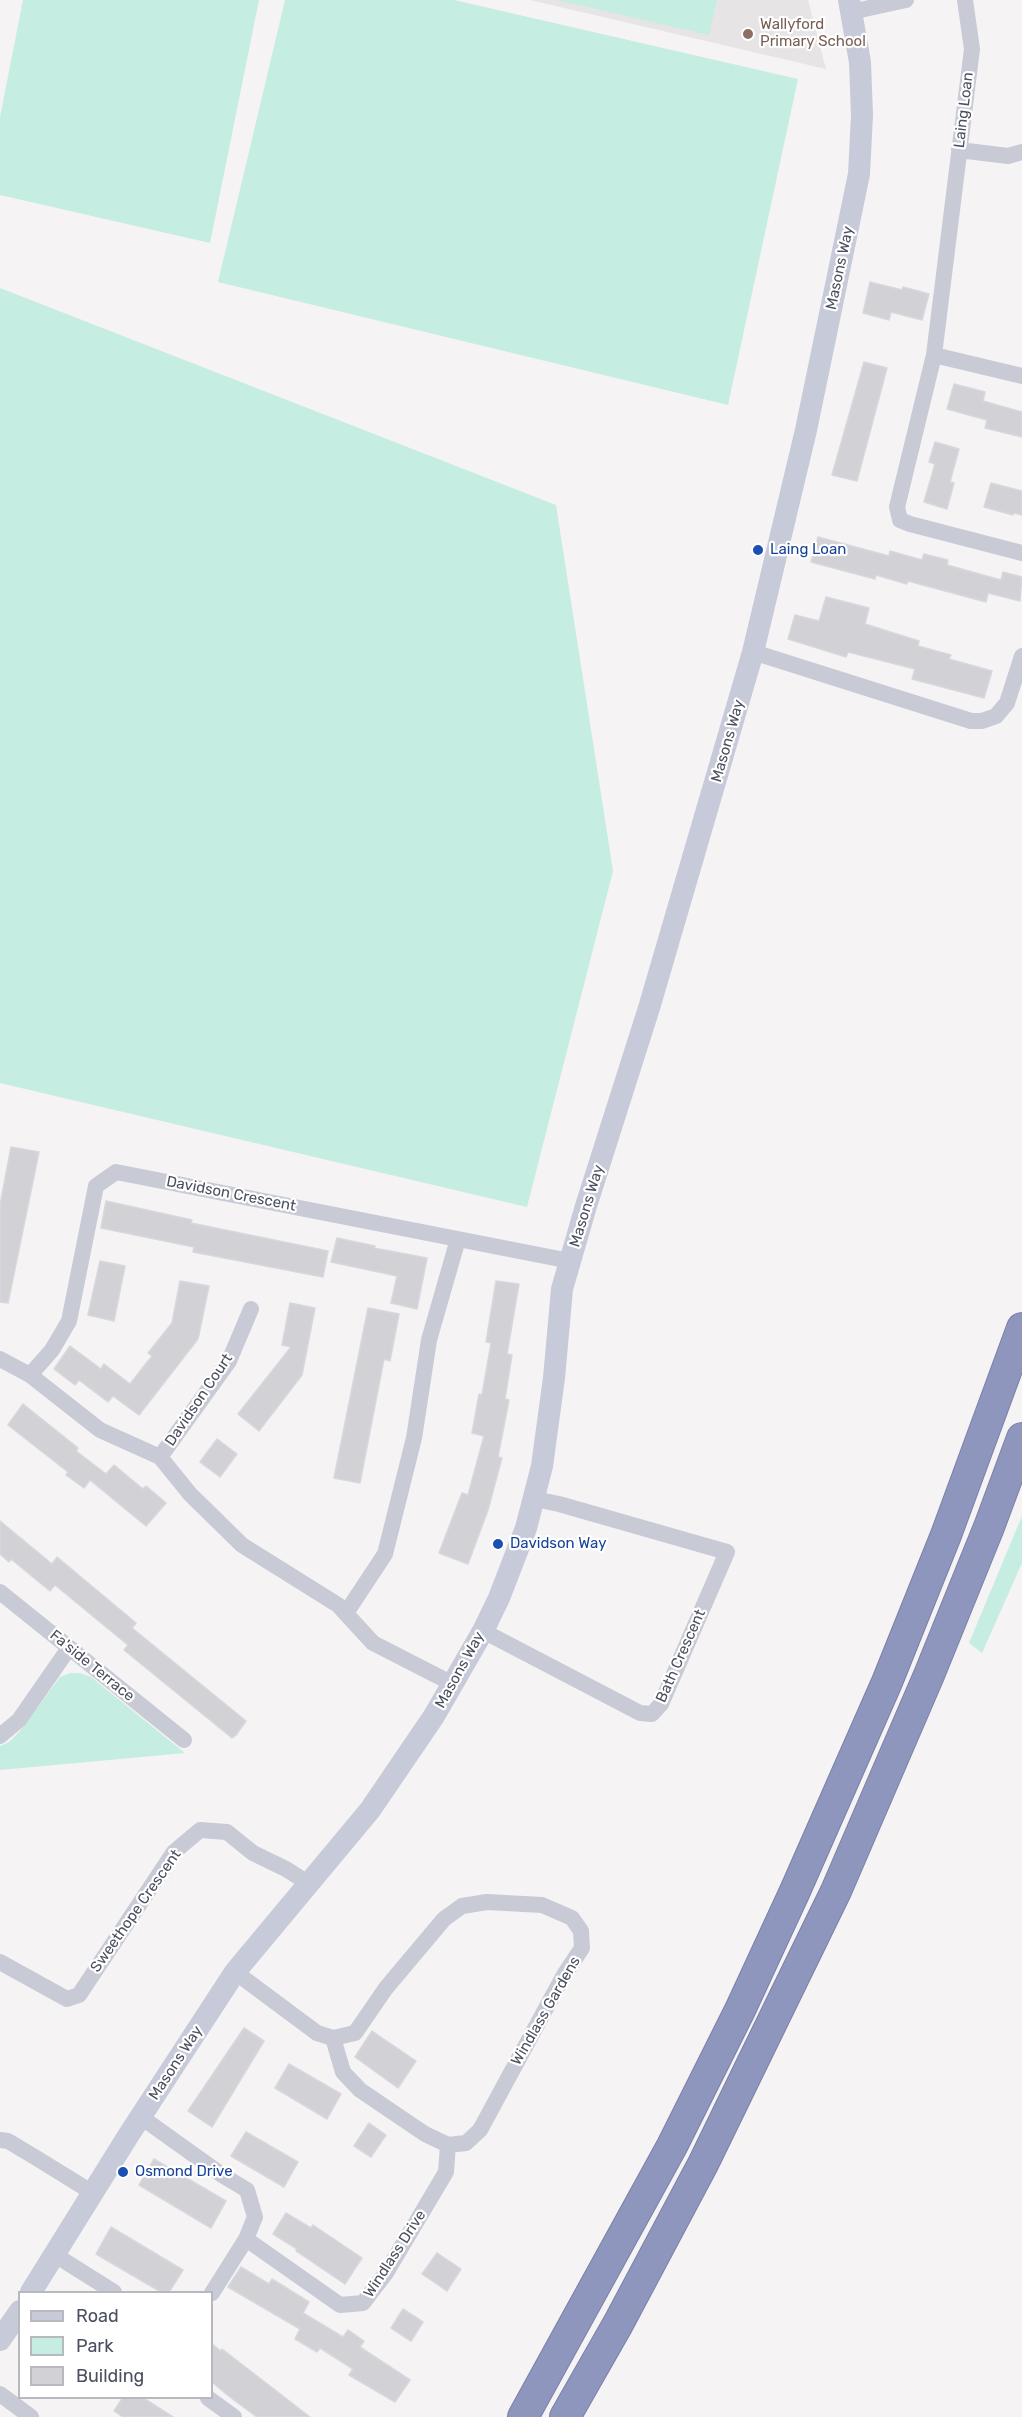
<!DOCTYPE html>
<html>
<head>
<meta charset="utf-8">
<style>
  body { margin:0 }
  #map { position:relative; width:1022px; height:2417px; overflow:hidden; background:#f5f3f3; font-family:Rubik,sans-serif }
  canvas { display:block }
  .legend { position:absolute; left:18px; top:2291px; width:195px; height:108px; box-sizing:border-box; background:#fff; border:2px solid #b7b9bf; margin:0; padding:8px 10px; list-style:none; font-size:18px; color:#4c4f5f }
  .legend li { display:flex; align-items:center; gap:12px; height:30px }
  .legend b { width:30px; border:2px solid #b7b9bf }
</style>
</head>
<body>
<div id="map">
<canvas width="1022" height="2417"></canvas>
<ul class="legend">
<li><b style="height:8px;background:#c7cad9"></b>Road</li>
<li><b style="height:16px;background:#c6ede2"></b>Park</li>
<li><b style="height:16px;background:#d1d1d6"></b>Building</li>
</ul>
</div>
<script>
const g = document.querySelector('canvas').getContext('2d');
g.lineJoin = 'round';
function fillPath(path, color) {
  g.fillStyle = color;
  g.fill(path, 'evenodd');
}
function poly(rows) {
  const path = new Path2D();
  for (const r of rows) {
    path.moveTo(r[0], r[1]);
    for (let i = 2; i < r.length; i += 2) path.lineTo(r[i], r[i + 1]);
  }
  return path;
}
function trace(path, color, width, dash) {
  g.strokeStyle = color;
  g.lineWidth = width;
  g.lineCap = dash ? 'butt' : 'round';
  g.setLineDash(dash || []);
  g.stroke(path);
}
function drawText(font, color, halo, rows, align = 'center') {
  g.font = font + ' Rubik,sans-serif';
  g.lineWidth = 4.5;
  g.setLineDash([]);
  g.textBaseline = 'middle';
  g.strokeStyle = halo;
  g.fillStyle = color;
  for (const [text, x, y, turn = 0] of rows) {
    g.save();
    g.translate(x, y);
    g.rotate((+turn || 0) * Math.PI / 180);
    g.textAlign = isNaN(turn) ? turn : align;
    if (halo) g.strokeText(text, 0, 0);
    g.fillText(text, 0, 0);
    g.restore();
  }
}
const education = poly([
  [530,0,808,0,826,69]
]);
const green = poly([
  [23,0,259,0,210,243,0,195,0,117],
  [285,0,454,0,798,79,728,405,218,282],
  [557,0,717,0,709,35],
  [0,288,556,505,613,871,527,1207,0,1083],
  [1022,1516,1022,1563,982,1653,969,1643],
  [70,1673,80,1673,91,1677,185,1753,0,1770,0,1746,9,1742,20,1731,60,1677]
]);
const building = poly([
  [870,282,902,290,903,287,929,294,922,320,891,312,889,320,863,313,870,282],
  [864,362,887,368,857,481,832,475,864,362],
  [954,384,985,392,983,401,1022,412,1022,437,985,428,987,420,947,409,954,384],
  [935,442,959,449,950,482,954,483,947,509,924,502,935,464,929,462,935,442],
  [991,483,1022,491,1022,515,1014,513,1013,515,984,507,991,483],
  [818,537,889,556,890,551,922,560,924,554,948,560,947,565,1001,580,1003,572,1022,577,1020,601,988,593,986,602,908,581,907,584,876,575,875,579,811,562,818,537],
  [826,597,869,608,865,624,919,641,918,646,951,655,949,659,992,671,984,698,912,679,915,669,848,652,846,657,788,639,795,615,819,621,826,597],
  [11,1147,39,1152,8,1303,0,1302,0,1205,11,1147],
  [106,1201,192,1220,191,1223,328,1251,323,1277,193,1252,194,1247,101,1228,106,1201],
  [337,1238,375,1246,374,1248,427,1258,417,1309,391,1303,397,1276,331,1262,337,1238],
  [100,1261,125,1266,114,1321,88,1315,100,1261],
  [180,1281,209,1286,198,1339,139,1415,113,1396,108,1402,79,1380,75,1385,54,1369,70,1346,101,1369,104,1364,130,1384,152,1356,148,1353,172,1323,180,1281],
  [496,1281,519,1284,507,1354,512,1355,505,1399,509,1400,498,1457,502,1458,488,1510,468,1564,439,1553,462,1493,468,1495,484,1436,472,1433,479,1394,482,1395,491,1343,486,1342,496,1281],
  [290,1303,315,1308,302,1375,259,1431,238,1414,291,1347,282,1345,290,1303],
  [368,1308,399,1314,390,1361,384,1359,360,1483,334,1478,368,1308],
  [23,1404,78,1448,76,1451,106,1474,114,1465,143,1489,146,1486,166,1503,146,1526,90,1480,84,1488,66,1475,68,1472,8,1425,23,1404],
  [217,1439,237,1454,220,1477,200,1462,217,1439],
  [0,1521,52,1564,57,1557,136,1623,132,1628,246,1721,236,1735,232,1738,124,1650,128,1645,55,1585,50,1591,11,1559,9,1562,0,1554,0,1521],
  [244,2028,264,2041,212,2127,188,2111,244,2028],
  [372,2031,416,2061,398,2088,355,2057,372,2031],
  [289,2064,341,2094,327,2119,275,2088,289,2064],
  [369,2123,386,2135,371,2157,354,2146,369,2123],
  [246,2132,298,2162,284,2187,231,2156,246,2132],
  [154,2159,226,2201,211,2228,139,2185,154,2159],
  [286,2213,311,2228,313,2225,362,2258,345,2284,296,2251,297,2249,273,2234,286,2213],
  [111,2227,183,2270,169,2292,161,2292,96,2254,111,2227],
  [437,2253,461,2269,447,2291,422,2274,437,2253],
  [241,2267,269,2284,272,2279,309,2302,303,2313,343,2337,348,2330,364,2341,360,2347,410,2380,395,2402,349,2375,353,2369,320,2348,317,2352,295,2339,300,2329,228,2287,241,2267],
  [403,2309,423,2322,411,2341,391,2328,403,2309],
  [212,2344,221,2351,222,2349,310,2417,257,2417,226,2394,212,2382,212,2344],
  [123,2397,142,2397,173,2417,123,2417,114,2411,123,2397]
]);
const street = poly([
  [965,0,972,49,934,355,897,507,900,520,910,524,1022,553],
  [851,12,906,0],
  [959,150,1008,156,1022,152],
  [934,355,1022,376],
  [753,652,971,721,982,721,996,716,1007,703,1022,656],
  [0,1359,30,1375,100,1430,160,1457,190,1494,242,1545,338,1605,373,1643,453,1684],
  [30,1375,52,1350,69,1321,96,1186,116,1172,570,1261],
  [160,1457,229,1361,251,1309],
  [0,1592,184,1740],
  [346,1613,385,1554,414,1438,429,1340,458,1239],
  [483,1631,640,1713,652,1714,661,1704,727,1552,559,1504,535,1499],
  [0,1736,19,1720,69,1648],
  [0,1962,67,1999,79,1995,174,1852,200,1830,227,1832,253,1853,286,1869,308,1883],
  [235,1972,317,2033,333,2038,355,2033,386,1988,444,1919,462,1906,487,1902,542,1905,572,1918,581,1931,582,1948,564,1975,480,2130,466,2143,448,2145,425,2134,360,2090,343,2072,333,2038],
  [141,2117,222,2175,247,2190,255,2217,246,2239],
  [0,2140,8,2141,38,2159,93,2193],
  [55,2255,114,2292],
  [212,2293,246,2239,340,2305,363,2303,386,2273,446,2172,448,2145],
  [0,2394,31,2417],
  [208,2398,234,2417]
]);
const secondary = poly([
  [31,2292,128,2136,235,1972,370,1810,434,1716,483,1631,499,1598,526,1528,542,1466,554,1378,562,1289,586,1206,649,1008,753,652,806,430,859,174,862,115,860,62,849,0],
  [0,2340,20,2311]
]);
const highway = poly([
  [523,2417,672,2146,740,2010,795,1891,887,1682,946,1535,1022,1328],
  [565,2417,618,2324,703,2164,836,1891,929,1675,989,1527,1022,1438]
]);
const markers = [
  [748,34,6,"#8d6e63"],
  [758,550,6,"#1a4fb4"],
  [498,1544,6,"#1a4fb4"],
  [123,2172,6,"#1a4fb4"]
];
const educationNames = [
  ["Wallyford",760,25],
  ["Primary School",760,42]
];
const streetNames = [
  ["Laing Loan",964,110,-83],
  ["Masons Way",840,268,-78],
  ["Masons Way",728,741,-74],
  ["Davidson Crescent",231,1194,11],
  ["Masons Way",587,1206,-73],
  ["Davidson Court",199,1400,-56],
  ["Bath Crescent",681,1656,-66],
  ["Fa'side Terrace",92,1666,39],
  ["Masons Way",460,1670,-61],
  ["Sweethope Crescent",136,1911,-55],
  ["Windlass Gardens",546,2011,-60],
  ["Masons Way",176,2063,-57],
  ["Windlass Drive",395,2254,-57]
];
const transitNames = [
  ["Laing Loan",770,550],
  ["Davidson Way",510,1544],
  ["Osmond Drive",135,2172]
];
fillPath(education, '#e6e4e4');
fillPath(green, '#c6ede2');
fillPath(building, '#d1d1d6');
trace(building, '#d8d7dd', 1.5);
trace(highway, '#7a81a9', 32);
trace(street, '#c8cad6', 16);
trace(secondary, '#c7cad9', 22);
trace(highway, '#8f96bd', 30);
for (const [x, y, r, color] of markers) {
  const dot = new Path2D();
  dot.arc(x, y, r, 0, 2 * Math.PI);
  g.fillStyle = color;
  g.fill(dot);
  trace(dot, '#fff', 2);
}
drawText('15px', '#785e54', '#fff', educationNames, 'left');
drawText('15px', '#4c4f5f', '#fff', streetNames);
drawText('15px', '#164399', '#fff', transitNames, 'left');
</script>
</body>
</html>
